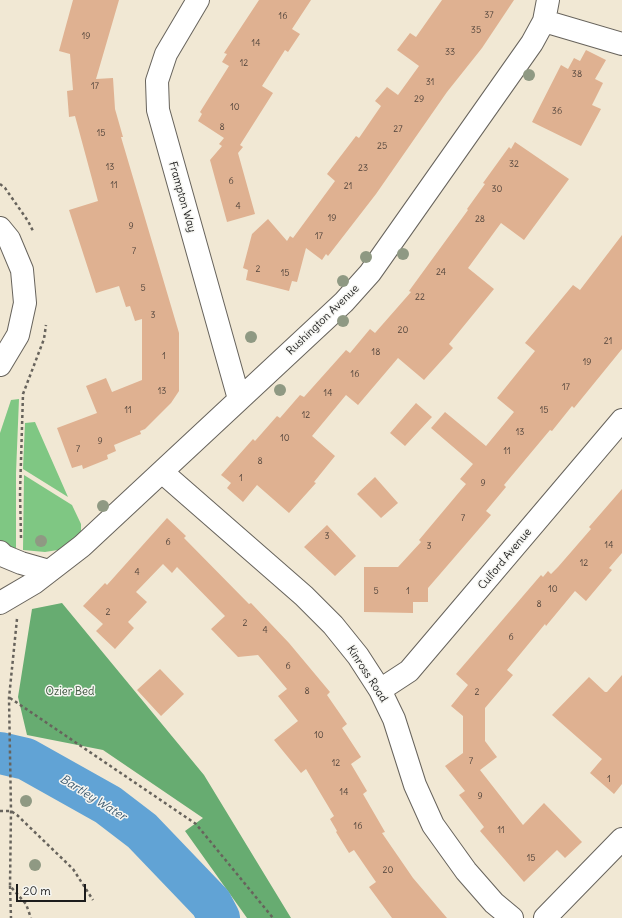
<!DOCTYPE html>
<html>
<head>
<meta charset="utf-8">
<style>
  body { margin:0 }
  #map { position:relative; width:622px; height:918px; overflow:hidden; background:#f1e8d4; font-family:Delius,sans-serif }
  canvas { display:block }
  .scale { position:absolute; left:16px; top:884px; width:70px; height:18px; box-sizing:border-box; border:2px solid #1c1c1c; border-top:0; padding-left:5px; font-size:12px; line-height:14px; white-space:nowrap; color:#1c1c1c; -webkit-text-stroke:3px #f6f6f2; paint-order:stroke }
</style>
</head>
<body>
<div id="map">
<canvas width="622" height="918"></canvas>
<div class="scale">20 m</div>
</div>
<script>
const g = document.querySelector('canvas').getContext('2d');
g.lineJoin = 'round';
function fillPath(path, color) {
  g.fillStyle = color;
  g.fill(path, 'evenodd');
}
function poly(rows) {
  const path = new Path2D();
  for (const r of rows) {
    path.moveTo(r[0], r[1]);
    for (let i = 2; i < r.length; i += 2) path.lineTo(r[i], r[i + 1]);
  }
  return path;
}
function trace(path, color, width, dash) {
  g.strokeStyle = color;
  g.lineWidth = width;
  g.lineCap = dash ? 'butt' : 'round';
  g.setLineDash(dash || []);
  g.stroke(path);
}
function drawText(font, color, halo, rows, align = 'center') {
  g.font = font + ' Delius,sans-serif';
  g.lineWidth = 3;
  g.setLineDash([]);
  g.textBaseline = 'middle';
  g.strokeStyle = halo;
  g.fillStyle = color;
  for (const [text, x, y, turn = 0] of rows) {
    g.save();
    g.translate(x, y);
    g.rotate((+turn || 0) * Math.PI / 180);
    g.textAlign = isNaN(turn) ? turn : align;
    if (halo) g.strokeText(text, 0, 0);
    g.fillText(text, 0, 0);
    g.restore();
  }
}
const green = poly([
  [19,399,16,473,16,552,0,542,0,433,11,400],
  [35,422,68,497,23,469,25,423],
  [24,475,72,505,81,524,81,536,64,549,45,552,23,550]
]);
const forest = poly([
  [62,603,204,775,291,918,247,918,185,831,203,818,103,750,27,735,18,697,32,609]
]);
const river = poly([
  [0,753,26,759,108,805,142,831,211,903,219,918]
]);
const building = poly([
  [73,0,119,0,96,79,113,78,115,109,123,137,121,137,179,333,179,391,171,403,145,429,140,431,141,434,114,445,116,451,107,455,108,459,83,469,82,465,72,468,57,428,97,413,86,386,106,378,112,392,142,380,142,319,135,321,130,306,126,307,119,286,96,293,69,210,98,201,75,116,69,117,67,91,73,90,70,54,59,51],
  [259,0,311,0,292,29,300,34,288,52,285,50,262,86,273,93,240,145,243,147,238,153,255,214,227,222,210,160,222,146,219,144,224,138,198,121,202,114,200,112,229,66,222,62,227,54,224,53],
  [442,0,514,0,482,48,447,92,376,194,328,256,326,254,322,260,306,248,297,282,292,281,289,291,246,280,248,270,243,268,252,234,268,219,287,241,290,236,293,238,335,181,327,174,356,136,359,138,381,106,375,101,387,87,398,95,419,66,397,50,410,33,416,37],
  [586,50,606,60,595,79,603,83,592,105,601,109,581,146,532,122,561,65,568,69,574,58,580,61],
  [515,142,569,179,524,240,501,223,468,268,494,289,449,344,453,348,424,380,398,358,358,405,346,395,312,436,335,456,314,482,316,483,289,513,257,485,243,502,227,488,231,483,221,475,253,439,255,441,277,416,280,418,300,395,304,397,346,350,350,353,370,329,375,333,411,292,409,291,468,210,467,209,485,184,483,183,509,147,511,149],
  [622,235,622,349,574,408,572,406,552,431,550,430,504,485,506,487,486,511,491,515,428,588,428,602,413,602,413,613,364,612,364,567,398,567,421,542,419,540,466,484,460,479,473,464,431,428,445,412,486,446,514,412,497,398,535,351,525,343,573,285,580,290],
  [416,403,432,417,405,446,390,433],
  [375,477,398,503,381,518,357,494],
  [622,489,622,553,609,568,612,570,586,601,575,591,546,626,545,624,507,670,513,675,485,708,485,741,497,757,480,770,523,825,544,803,582,842,565,858,557,850,524,882,480,831,484,827,459,795,465,791,445,766,463,753,463,716,451,706,468,685,456,674,541,575,543,577,548,571,551,574,558,567,591,529,589,527],
  [167,518,186,536,184,538,249,604,251,603,289,643,330,692,327,695,347,724,342,728,361,757,351,764,367,791,363,794,385,832,382,833,413,878,447,918,392,918,369,887,376,882,354,850,349,853,336,832,337,831,330,819,334,816,306,769,301,773,274,740,298,721,278,696,287,689,258,655,238,657,211,629,225,616,177,567,172,573,163,564,136,592,147,602,128,622,134,628,115,649,96,631,103,624,83,606,105,583,107,585],
  [327,525,356,556,335,576,304,547],
  [160,669,184,694,161,716,137,690],
  [622,675,622,784,614,794,590,773,602,759,552,715,589,677,605,692,607,692]
]);
const path = poly([
  [0,184,5,188,28,221,33,231],
  [21,538,20,493,23,394,44,339,46,325],
  [17,619,9,698,11,811,10,886,26,904,31,918],
  [10,698,196,824,273,918],
  [0,811,11,811,17,815,73,869,93,900],
  [10,886,11,918]
]);
const minor = poly([
  [198,0,166,54,157,81,158,110,239,399],
  [544,21,622,44],
  [162,472,304,596,333,625,358,656,380,690,394,719,415,785,433,825,466,871,494,903,512,918],
  [0,552,4,556,21,563,49,571],
  [0,603,34,583,82,546,344,302,370,273,532,43,544,21,548,0],
  [380,690,409,671,622,420],
  [545,918,622,839]
]);
const major = poly([
  [0,228,9,239,22,270,25,303,18,335,0,365]
]);
const trees = [
  [529,75],
  [403,254],
  [366,257],
  [343,281],
  [343,321],
  [251,337],
  [280,390],
  [103,506],
  [41,541],
  [26,801],
  [35,865]
];
const numberNames = [
  ["37",489,15],
  ["16",283,16],
  ["35",476,30],
  ["19",86,36],
  ["14",256,43],
  ["33",450,52],
  ["12",244,63],
  ["38",577,74],
  ["31",430,82],
  ["17",95,86],
  ["29",419,99],
  ["10",235,107],
  ["36",557,111],
  ["8",222,127],
  ["27",398,129],
  ["15",101,133],
  ["25",382,146],
  ["32",514,164],
  ["13",110,167],
  ["23",363,168],
  ["6",231,181],
  ["11",114,185],
  ["21",348,186],
  ["30",497,189],
  ["4",238,206],
  ["19",332,218],
  ["28",480,219],
  ["9",131,226],
  ["17",319,236],
  ["7",134,251],
  ["2",258,269],
  ["24",441,272],
  ["15",285,273],
  ["5",143,288],
  ["22",420,297],
  ["3",153,315],
  ["20",403,330],
  ["21",608,341],
  ["18",376,352],
  ["1",164,356],
  ["19",587,362],
  ["16",355,374],
  ["17",566,387],
  ["13",162,391],
  ["14",328,393],
  ["11",128,410],
  ["15",544,410],
  ["12",306,415],
  ["13",520,432],
  ["10",285,438],
  ["9",100,441],
  ["7",78,449],
  ["11",507,451],
  ["8",260,461],
  ["1",241,478],
  ["9",483,483],
  ["7",463,518],
  ["3",327,536],
  ["6",168,542],
  ["14",609,545],
  ["3",429,546],
  ["12",584,563],
  ["4",137,572],
  ["10",553,589],
  ["5",376,591],
  ["1",408,591],
  ["8",539,604],
  ["2",108,612],
  ["2",245,623],
  ["4",265,630],
  ["6",511,637],
  ["6",288,666],
  ["8",307,691],
  ["2",477,692],
  ["10",319,735],
  ["7",471,761],
  ["12",336,763],
  ["1",609,779],
  ["14",344,792],
  ["9",480,796],
  ["16",358,826],
  ["11",501,830],
  ["15",531,858],
  ["20",388,870]
];
const streetNames = [
  ["Frampton Way",182,197,74],
  ["Rushington Avenue",323,320,-44],
  ["Culford Avenue",505,559,-50],
  ["Kinross Road",367,674,57]
];
const parkNames = [
  ["Ozier Bed",70,692]
];
const waterNames = [
  ["Bartley Water",93,798,32]
];
fillPath(green, '#7fc783');
fillPath(forest, '#67ac71');
trace(river, '#61a3d5', 42);
fillPath(building, '#dfb191');
trace(minor, '#67635c', 24);
trace(major, '#67635c', 24);
trace(path, '#67635c', 2.5, [3, 3]);
trace(minor, '#fff', 22);
trace(major, '#fff', 22);
g.fillStyle = '#8f9983';
for (const [x, y] of trees) {
  g.beginPath();
  g.arc(x, y, 6, 0, 2 * Math.PI);
  g.fill();
}
drawText('9px', '#4d4139', null, numberNames);
drawText('11px', '#1c1c1c', '#f6f6f2', streetNames);
drawText('11px', '#3f5840', '#f6f6f2', parkNames);
drawText('italic 12px', '#3b596f', '#f6f6f2', waterNames);
</script>
</body>
</html>
